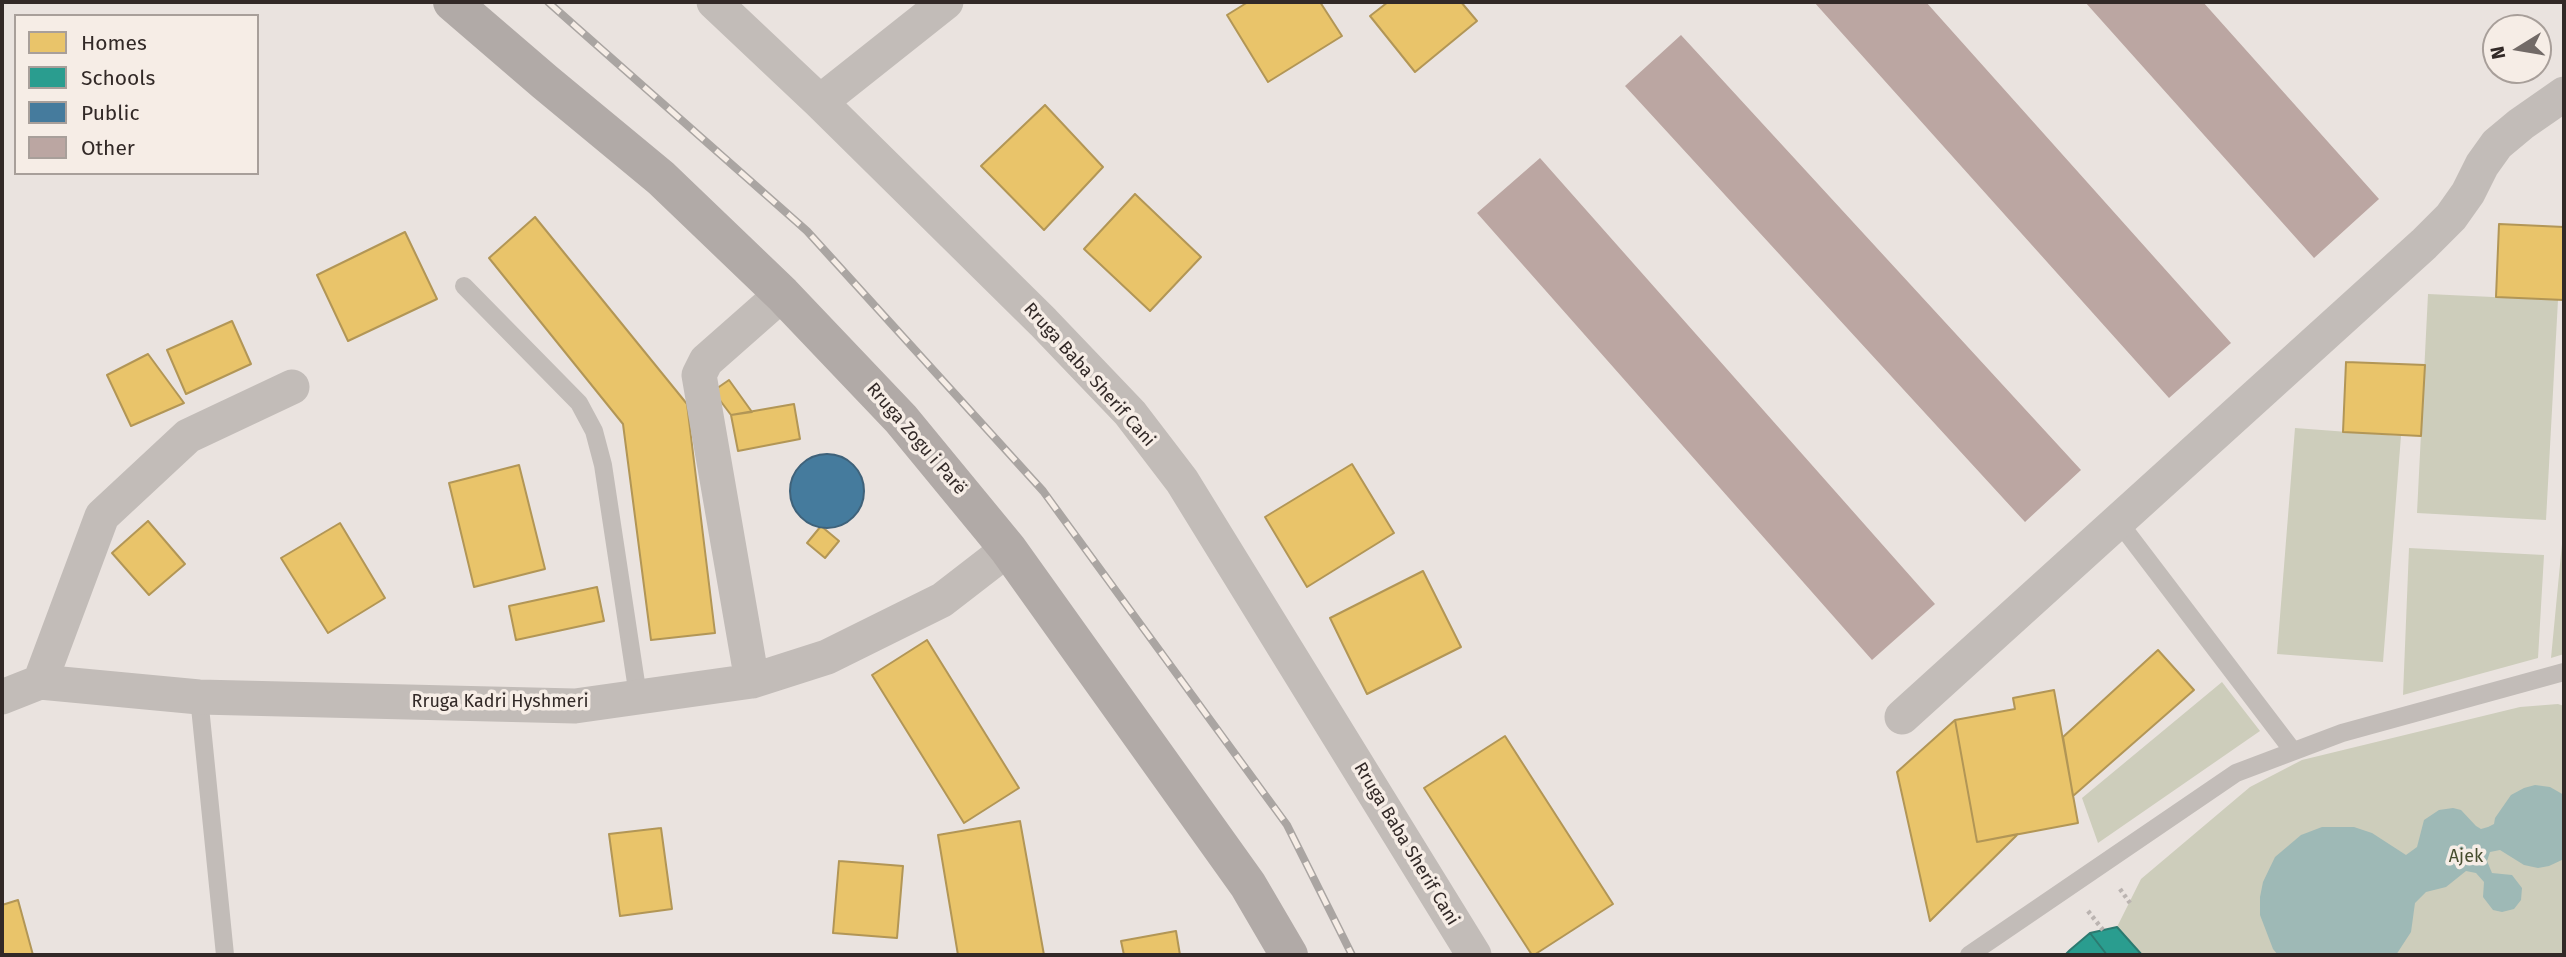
<!DOCTYPE html>
<html>
<head>
<meta charset="utf-8">
<style>
  body { margin:0 }
  #map { position:relative; width:2566px; height:957px; overflow:hidden; background:#eae3df; font-family:"Fira Sans",sans-serif }
  canvas { display:block }
  .frame { position:absolute; inset:0; border:4px solid #322927; pointer-events:none }
  .legend { position:absolute; left:14px; top:14px; width:245px; height:161px; box-sizing:border-box; background:#f6ede6; border:2px solid #a89f9a; margin:0; padding:9px 12px; list-style:none; font-size:21px; color:#322927 }
  .legend li { display:flex; align-items:center; gap:14px; height:35px }
  .legend b { width:35px; border:2px solid #a89f9a }
  .north { position:absolute; left:2482px; top:14px; width:70px; height:70px; box-sizing:border-box; background:#f6ede6; border:2px solid #a89f9a; border-radius:50%; rotate:259deg; font-size:19px; font-weight:700; line-height:28px; text-align:center; color:#322927 }
  .north::after { content:''; display:block; margin:auto; width:24px; height:32px; background:#726a67; clip-path:polygon(50% 0,100% 100%,50% 72%,0 100%) }
</style>
</head>
<body>
<div id="map">
<canvas width="2566" height="957"></canvas>
<div class="frame"></div>
<ul class="legend">
<li><b style="height:19px;background:#e9c46a"></b>Homes</li>
<li><b style="height:19px;background:#2a9d8f"></b>Schools</li>
<li><b style="height:19px;background:#457b9d"></b>Public</li>
<li><b style="height:19px;background:#bba6a2"></b>Other</li>
</ul>
<div class="north">N</div>
</div>
<script>
const g = document.querySelector('canvas').getContext('2d');
g.lineJoin = 'round';
function fillPath(path, color) {
  g.fillStyle = color;
  g.fill(path, 'evenodd');
}
function poly(rows) {
  const path = new Path2D();
  for (const r of rows) {
    if (r.length === 3) {
      path.moveTo(r[0] + r[2], r[1]);
      path.arc(r[0], r[1], r[2], 0, 2 * Math.PI);
      continue;
    }
    path.moveTo(r[0], r[1]);
    for (let i = 2; i < r.length; i += 2) path.lineTo(r[i], r[i + 1]);
  }
  return path;
}
function trace(path, color, width, dash) {
  g.strokeStyle = color;
  g.lineWidth = width;
  g.lineCap = dash ? 'butt' : 'round';
  g.setLineDash(dash || []);
  g.stroke(path);
}
function drawText(font, color, halo, rows, align = 'center') {
  g.font = font + ' "Fira Sans",sans-serif';
  g.lineWidth = 7;
  g.setLineDash([]);
  g.textBaseline = 'middle';
  g.strokeStyle = halo;
  g.fillStyle = color;
  for (const [text, x, y, turn = 0] of rows) {
    g.save();
    g.translate(x, y);
    g.rotate((+turn || 0) * Math.PI / 180);
    g.textAlign = isNaN(turn) ? turn : align;
    if (halo) g.strokeText(text, 0, 0);
    g.fillText(text, 0, 0);
    g.restore();
  }
}
const green = poly([
  [2428,294,2558,300,2546,520,2417,513],
  [2295,428,2401,436,2383,662,2277,654],
  [2564,523,2564,654,2551,658],
  [2409,548,2544,555,2538,658,2403,695],
  [2222,682,2260,731,2098,843,2082,798],
  [2558,704,2564,706,2564,955,2142,955,2117,927,2141,879,2250,787,2302,760,2520,707]
]);
const water = poly([
  [2535,785,2550,787,2564,795,2564,859,2549,866,2538,868,2524,865,2500,850,2490,852,2487,861,2492,873,2512,875,2522,888,2521,900,2514,909,2502,912,2493,910,2483,897,2484,882,2476,873,2466,871,2446,887,2426,892,2415,903,2411,932,2396,955,2278,955,2273,949,2260,915,2260,897,2263,882,2275,857,2301,835,2322,827,2354,827,2372,833,2406,855,2417,847,2424,820,2439,810,2453,808,2461,810,2476,826,2481,829,2488,827,2494,824,2495,818,2511,795,2524,788]
]);
const homes = poly([
  [1248,2,1320,2,1342,36,1268,82,1227,15,1248,2],
  [1388,2,1461,2,1477,21,1415,72,1370,16,1388,2],
  [1045,105,1103,167,1044,230,981,166,1045,105],
  [1135,194,1201,257,1150,311,1084,249,1135,194],
  [535,217,687,404,715,633,651,640,623,424,489,258,535,217],
  [2499,224,2564,227,2564,300,2496,297,2499,224],
  [405,232,437,299,348,341,317,275,405,232],
  [232,321,251,364,186,394,167,350,232,321],
  [148,354,184,403,131,426,107,375,148,354],
  [2346,362,2425,365,2421,436,2343,432,2346,362],
  [729,380,752,412,731,415,713,391,729,380],
  [794,404,800,439,738,451,731,415,794,404],
  [1352,464,1394,533,1307,587,1265,517,1352,464],
  [519,465,545,569,474,587,449,483,519,465],
  [148,521,185,564,149,595,112,553,148,521],
  [340,523,385,598,328,633,281,558,340,523],
  [821,526,839,541,825,558,807,543,821,526],
  [1423,571,1461,647,1367,694,1330,618,1423,571],
  [597,587,604,621,516,640,509,606,597,587],
  [927,640,1019,788,964,823,872,675,927,640],
  [2158,650,2194,690,2073,796,2063,737,2158,650],
  [2054,690,2078,823,1977,842,1955,720,2015,709,2013,698,2054,690],
  [1955,720,1977,842,2018,834,1930,921,1897,772,1955,720],
  [1505,736,1613,904,1534,955,1532,955,1424,788,1505,736],
  [1020,821,1044,955,958,955,938,835,1020,821],
  [661,828,672,909,620,916,609,834,661,828],
  [839,861,903,866,897,938,833,933,839,861],
  [18,900,33,955,2,955,2,905,18,900],
  [1176,931,1180,955,1124,955,1121,941,1176,931]
]);
const schools = poly([
  [2117,927,2142,955,2107,955,2090,933,2117,927],
  [2090,933,2107,955,2065,955,2070,950,2090,933]
]);
const public = poly([
  [827,491,37]
]);
const building = poly([
  [1814,2,1926,2,2231,343,2169,398],
  [2085,2,2203,2,2379,199,2314,258],
  [1681,35,2081,470,2025,522,1625,86],
  [1540,158,1935,604,1872,660,1477,213]
]);
const path = poly([
  [2120,889,2130,903],
  [2088,911,2103,930]
]);
const service = poly([
  [464,286,579,403,594,431,603,465,638,696],
  [2118,521,2293,751],
  [199,697,225,955],
  [1969,955,2236,773,2342,733,2564,672]
]);
const minor = poly([
  [714,2,820,102,1043,322,1130,413,1182,481,1474,955],
  [820,102,946,2],
  [752,681,699,375,706,361,782,294],
  [40,682,102,516,188,436,292,387],
  [2,697,40,682,199,697,575,706,752,681,827,657,942,600,1008,549],
  [1902,717,2424,244,2451,217,2468,193,2482,165,2497,144,2521,124,2564,94]
]);
const primary = poly([
  [452,2,545,82,661,178,782,294,901,419,1008,549,1248,885,1289,955]
]);
const rail = poly([
  [548,2,807,231,1043,491,1287,825,1352,955]
]);
const streetNames = [
  ["Rruga Baba Sherif Cani",1089,375,48],
  ["Rruga Zogu i Parë",916,439,49],
  ["Rruga Kadri Hyshmeri",500,702],
  ["Rruga Baba Sherif Cani",1406,844,59]
];
const parkNames = [
  ["Ajek",2466,857]
];
fillPath(green, '#cdcdbb');
fillPath(water, '#9eb9b6');
fillPath(homes, '#e9c46a');
trace(homes, '#b29656', 2);
fillPath(schools, '#2a9d8f');
trace(schools, '#2c7a70', 2);
fillPath(public, '#457b9d');
trace(public, '#3f627a', 2);
fillPath(building, '#bba6a2');
trace(path, '#bbb4b1', 4.5, [3.5, 3.5]);
trace(service, '#c2bcb8', 18);
trace(minor, '#c2bcb8', 35);
trace(primary, '#b1aaa7', 38);
trace(rail, '#aaa5a2', 8);
trace(rail, '#f6ede6', 5, [16]);
drawText('18px', '#322927', '#f6ede6', streetNames);
drawText('18px', '#464d2e', '#f6ede6', parkNames);
</script>
</body>
</html>
